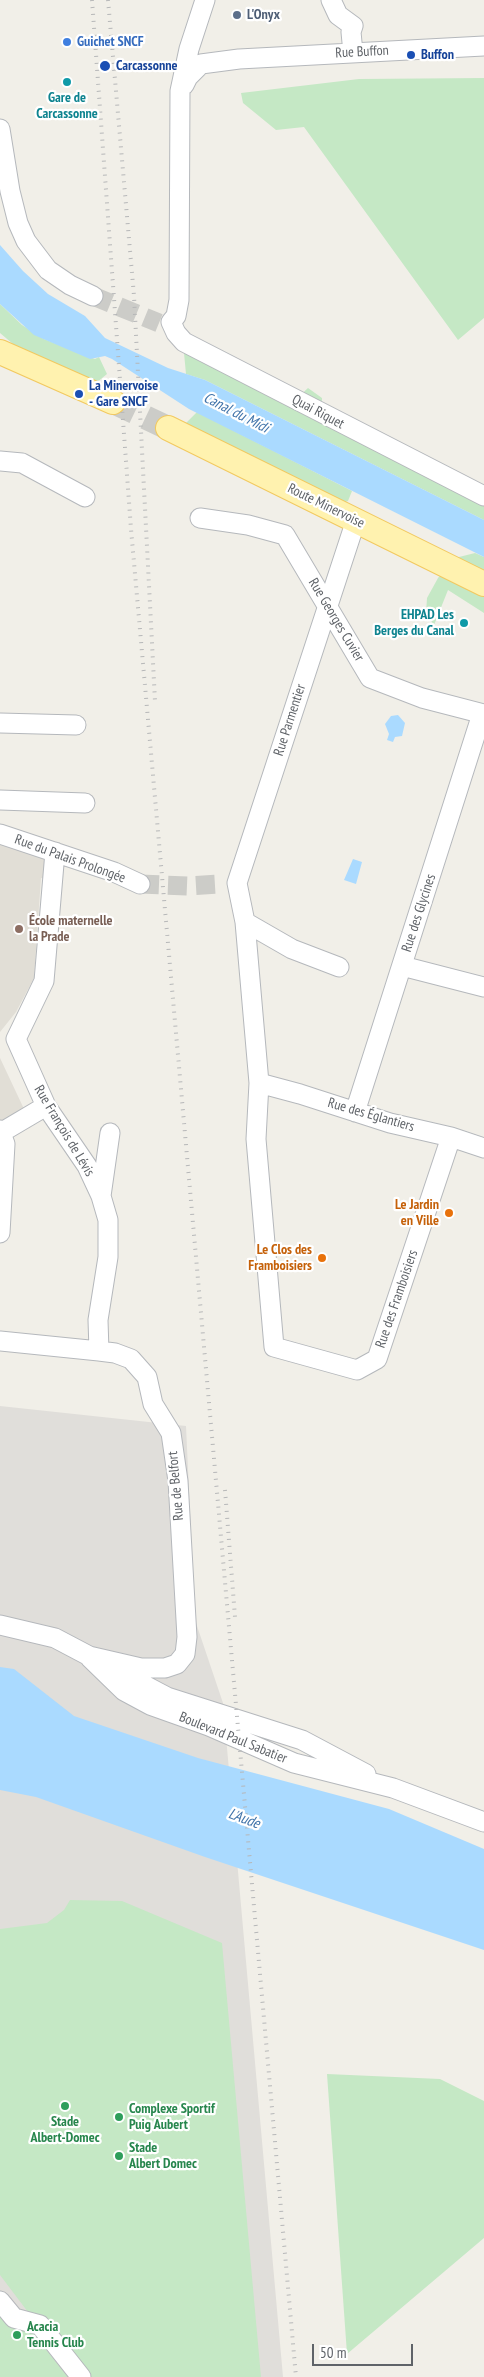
<!DOCTYPE html>
<html>
<head>
<meta charset="utf-8">
<style>
  body { margin:0 }
  #map { position:relative; width:484px; height:2377px; overflow:hidden; background:#f1efe8; font-family:"PT Sans Narrow",sans-serif }
  canvas { display:block }
  .scale { position:absolute; left:312px; top:2344px; width:101px; height:22px; box-sizing:border-box; border:2px solid #5f6368; border-top:0; padding-left:6px; font-size:15px; line-height:18px; white-space:nowrap; color:#5f6368; -webkit-text-stroke:4px #fff; paint-order:stroke }
</style>
</head>
<body>
<div id="map">
<canvas width="484" height="2377"></canvas>
<div class="scale">50 m</div>
</div>
<script>
const g = document.querySelector('canvas').getContext('2d');
g.lineJoin = 'round';
function fillPath(path, color) {
  g.fillStyle = color;
  g.fill(path, 'evenodd');
}
function poly(rows) {
  const path = new Path2D();
  for (const r of rows) {
    path.moveTo(r[0], r[1]);
    for (let i = 2; i < r.length; i += 2) path.lineTo(r[i], r[i + 1]);
  }
  return path;
}
function trace(path, color, width, dash) {
  g.strokeStyle = color;
  g.lineWidth = width;
  g.lineCap = dash ? 'butt' : 'round';
  g.setLineDash(dash || []);
  g.stroke(path);
}
function drawText(font, color, halo, rows, align = 'center') {
  g.font = font + ' "PT Sans Narrow",sans-serif';
  g.lineWidth = 4.5;
  g.setLineDash([]);
  g.textBaseline = 'middle';
  g.strokeStyle = halo;
  g.fillStyle = color;
  for (const [text, x, y, turn = 0] of rows) {
    g.save();
    g.translate(x, y);
    g.rotate((+turn || 0) * Math.PI / 180);
    g.textAlign = isNaN(turn) ? turn : align;
    if (halo) g.strokeText(text, 0, 0);
    g.fillText(text, 0, 0);
    g.restore();
  }
}
const industrial = poly([
  [0,1406,186,1426,195,1620,223,1703,283,2377,0,2377]
]);
const education = poly([
  [0,840,48,857,47,879,41,878,34,978,16,1012,0,1032],
  [0,1058,24,1109,0,1122]
]);
const green = poly([
  [484,78,484,318,458,340,304,127,276,130,243,103,241,93,359,79],
  [0,304,22,325,44,339,95,359,99,357,107,374,90,388,26,355,0,333],
  [184,353,292,403,308,388,322,398,322,410,484,496,484,520,205,380,186,374],
  [197,412,352,491,348,501,338,505,264,469,250,455,184,431,186,423],
  [475,553,484,557,484,613,448,590,434,625,426,613,427,598,438,578,455,558],
  [70,1900,122,1901,222,1943,261,2377,90,2377,51,2327,31,2316,0,2275,0,1929,47,1923,64,1910],
  [327,2074,440,2079,484,2101,484,2238,347,2354],
  [0,2292,68,2377,0,2377]
]);
const water = poly([
  [0,245,23,271,48,294,85,316,105,338,168,368,205,380,484,520,484,557,189,409,112,359,105,356,90,359,34,335,0,304],
  [398,715,405,723,402,736,395,737,393,742,387,740,389,734,385,724,391,716],
  [353,859,362,862,356,884,344,880],
  [0,1667,14,1669,74,1716,198,1758,389,1809,484,1849,484,1950,205,1857,36,1797,0,1790]
]);
const minorTunnel = poly([
  [93,296,159,323],
  [140,884,187,886,220,884]
]);
const majorTunnel = poly([
  [113,402,168,428]
]);
const minor = poly([
  [331,0,338,15,353,26,351,32,353,53],
  [184,85,188,77,201,64,239,59,484,46],
  [0,129,10,191,18,223,26,241,48,270,70,285,93,296],
  [171,322,176,333,184,342,484,496],
  [171,322,176,316,179,300,180,91,189,49,205,0],
  [0,461,22,463,85,497],
  [200,518,248,525,285,535,370,678,422,698,484,714],
  [356,520,237,883,245,922,259,1083,256,1139,274,1347,357,1370,377,1359,451,1137],
  [0,723,76,725],
  [0,800,85,803],
  [0,834,114,872,140,884],
  [55,852,44,981,16,1039,46,1106,87,1166,101,1196],
  [245,922,292,949,339,967],
  [402,966,484,987],
  [259,1083,300,1094,390,1123,451,1137,484,1148],
  [355,1112,482,714],
  [0,1130,5,1144,0,1233],
  [2,1132,46,1106],
  [0,1341,99,1351,115,1353,131,1359,147,1377,153,1404,171,1433,178,1481,187,1637,185,1654,177,1664,165,1668,141,1668,89,1656],
  [99,1351,98,1320,108,1257,108,1220,101,1196,110,1133],
  [0,1625,55,1638,167,1697,302,1740,366,1774],
  [90,1658,124,1691,150,1705,209,1726,294,1763,393,1788,484,1822],
  [0,2301,14,2318,40,2325,81,2377]
]);
const major = poly([
  [0,352,113,402],
  [168,428,484,584]
]);
const rail = poly([
  [92,0,131,529,296,2377],
  [108,0,134,296,155,701],
  [225,1490,235,1617]
]);
const markers = [
  [237,15,5,"#5c6f8a"],
  [67,42,5,"#3f7fe0"],
  [411,55,5,"#1a4fb4"],
  [105,66,6,"#1a4fb4"],
  [67,82,5,"#0f9aa8"],
  [79,394,5,"#1a4fb4"],
  [464,623,5,"#0f9aa8"],
  [19,929,5,"#8d6e63"],
  [449,1213,5,"#e8710a"],
  [322,1258,5,"#e8710a"],
  [65,2106,5,"#2e9e5b"],
  [119,2117,5,"#2e9e5b"],
  [119,2156,5,"#2e9e5b"],
  [17,2335,5,"#2e9e5b"]
];
const serviceNames = [
  ["L'Onyx",247,15]
];
const shopNames = [
  ["Guichet SNCF",77,42]
];
const streetNames = [
  ["Rue Buffon",362,52,-3],
  ["Quai Riquet",318,412,28],
  ["Route Minervoise",326,506,26],
  ["Rue Georges Cuvier",336,620,59],
  ["Rue Parmentier",290,720,-72],
  ["Rue du Palais Prolongée",70,859,20],
  ["Rue des Glycines",419,913,-72],
  ["Rue des Églantiers",371,1115,16],
  ["Rue François de Lévis",64,1131,59],
  ["Rue des Framboisiers",397,1299,-71],
  ["Rue de Belfort",176,1486,-95],
  ["Boulevard Paul Sabatier",233,1738,22]
];
const transitNames = [
  ["Buffon",421,55],
  ["Carcassonne",116,66],
  ["La Minervoise",89,386],
  ["- Gare SNCF",89,402]
];
const cultureNames = [
  ["Gare de",67,98],
  ["Carcassonne",67,114],
  ["EHPAD Les",454,615,"right"],
  ["Berges du Canal",454,631,"right"]
];
const educationNames = [
  ["École maternelle",29,921],
  ["la Prade",29,937]
];
const foodNames = [
  ["Le Jardin",439,1205],
  ["en Ville",439,1221],
  ["Le Clos des",312,1250],
  ["Framboisiers",312,1266]
];
const leisureNames = [
  ["Complexe Sportif",129,2109],
  ["Puig Aubert",129,2125],
  ["Stade",65,2122,"center"],
  ["Albert-Domec",65,2138,"center"],
  ["Stade",129,2148],
  ["Albert Domec",129,2164],
  ["Acacia",27,2327],
  ["Tennis Club",27,2343]
];
const waterNames = [
  ["Canal du Midi",236,413,27],
  ["L'Aude",244,1819,20]
];
fillPath(industrial, '#e0deda');
fillPath(education, '#e1ded6');
fillPath(green, '#c5e8c5');
fillPath(water, '#aadaff');
trace(minorTunnel, '#ccccc8', 19, [19, 9]);
trace(majorTunnel, '#ccccc8', 24, [24, 12]);
trace(minor, '#b5b8bc', 21);
trace(major, '#f2c960', 26);
trace(minor, '#fff', 19);
trace(major, '#fff2af', 24);
trace(rail, '#b6b7b8', 4, [1, 6]);
for (const [x, y, r, color] of markers) {
  const dot = new Path2D();
  dot.arc(x, y, r, 0, 2 * Math.PI);
  g.fillStyle = color;
  g.fill(dot);
  trace(dot, '#fff', 2);
}
drawText('bold 14px', '#4e5e75', '#fff', serviceNames, 'left');
drawText('bold 14px', '#366cbe', '#fff', shopNames, 'left');
drawText('14px', '#5f6368', '#fff', streetNames);
drawText('bold 14px', '#164399', '#fff', transitNames, 'left');
drawText('bold 14px', '#0d838f', '#fff', cultureNames);
drawText('bold 14px', '#785e54', '#fff', educationNames, 'left');
drawText('bold 14px', '#c56008', '#fff', foodNames, 'right');
drawText('bold 14px', '#27864d', '#fff', leisureNames, 'left');
drawText('italic 15px', '#4174aa', '#fff', waterNames);
</script>
</body>
</html>
